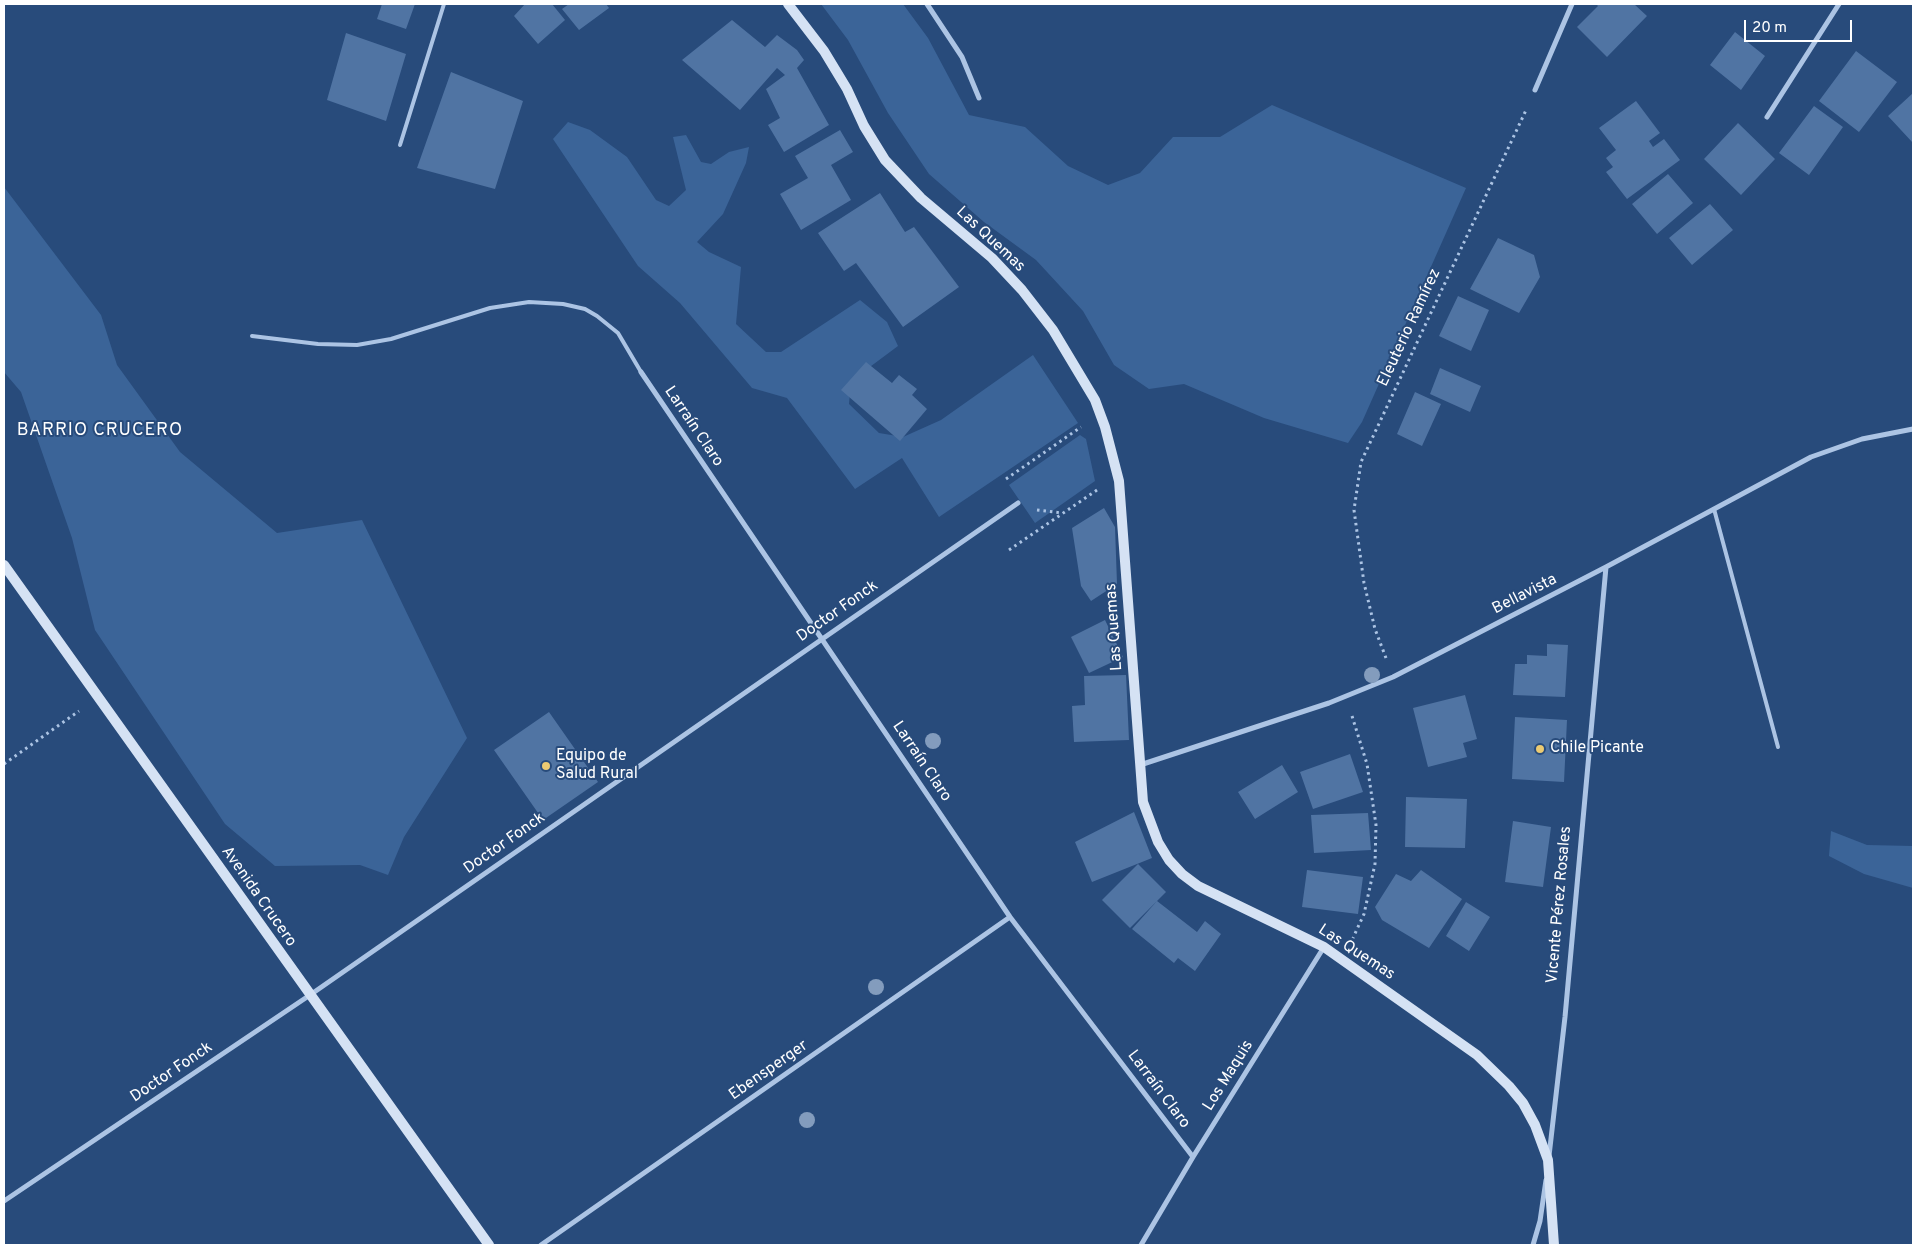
<!DOCTYPE html>
<html>
<head>
<meta charset="utf-8">
<style>
  body { margin:0 }
  #map { position:relative; width:1917px; height:1249px; overflow:hidden; background:#284b7b; font-family:Overpass,sans-serif }
  canvas { display:block }
  .frame { position:absolute; inset:0; border:5px solid #fff; pointer-events:none }
  .scale { position:absolute; left:1744px; top:20px; width:108px; height:22px; box-sizing:border-box; border:2px solid #fff; border-top:0; padding-left:6px; font-size:15px; line-height:18px; white-space:nowrap; color:#fff; -webkit-text-stroke:4px #284b7b; paint-order:stroke }
</style>
</head>
<body>
<div id="map">
<canvas width="1917" height="1249"></canvas>
<div class="frame"></div>
<div class="scale">20 m</div>
</div>
<script>
const g = document.querySelector('canvas').getContext('2d');
g.lineJoin = 'round';
function fillPath(path, color) {
  g.fillStyle = color;
  g.fill(path, 'evenodd');
}
function poly(rows) {
  const path = new Path2D();
  for (const r of rows) {
    path.moveTo(r[0], r[1]);
    for (let i = 2; i < r.length; i += 2) path.lineTo(r[i], r[i + 1]);
  }
  return path;
}
function trace(path, color, width, dash) {
  g.strokeStyle = color;
  g.lineWidth = width;
  g.lineCap = dash ? 'butt' : 'round';
  g.setLineDash(dash || []);
  g.stroke(path);
}
function drawText(font, color, halo, rows, align = 'center') {
  g.font = font + ' Overpass,sans-serif';
  g.lineWidth = 4;
  g.setLineDash([]);
  g.textBaseline = 'middle';
  g.strokeStyle = halo;
  g.fillStyle = color;
  for (const [text, x, y, turn = 0] of rows) {
    g.save();
    g.translate(x, y);
    g.rotate((+turn || 0) * Math.PI / 180);
    g.textAlign = isNaN(turn) ? turn : align;
    if (halo) g.strokeText(text, 0, 0);
    g.fillText(text, 0, 0);
    g.restore();
  }
}
const green = poly([
  [821,4,903,4,928,38,969,115,1025,127,1068,166,1108,185,1140,173,1173,137,1220,137,1272,105,1466,188,1362,422,1348,443,1264,418,1184,384,1149,389,1114,365,1083,311,1036,260,984,222,929,174,888,113,848,40],
  [568,122,590,130,627,157,656,200,669,206,686,190,673,137,686,135,701,162,711,164,729,152,749,147,746,163,723,214,697,242,709,252,741,267,736,324,766,352,781,352,860,300,887,322,898,346,851,381,849,404,879,433,903,437,941,420,1033,355,1078,423,939,517,902,458,855,489,787,398,752,388,680,303,638,266,553,139],
  [4,187,101,315,117,365,180,452,277,533,362,520,467,738,404,837,388,875,360,865,275,866,225,824,95,630,72,538,21,392,4,372],
  [1080,435,1086,439,1095,481,1035,523,1009,485],
  [1831,831,1867,845,1913,846,1913,888,1864,874,1829,856]
]);
const building = poly([
  [382,4,415,4,406,29,377,19],
  [525,4,552,4,565,20,538,44,514,16],
  [569,4,606,4,609,8,579,30,562,9],
  [1596,4,1634,4,1647,16,1607,57,1577,27,1598,6],
  [732,20,765,47,777,35,797,50,804,60,797,68,829,125,784,152,768,125,780,118,766,89,785,75,777,68,740,110,682,60],
  [1735,32,1765,56,1741,90,1710,65],
  [346,33,406,54,386,121,327,100],
  [1856,51,1897,82,1859,132,1819,101],
  [451,72,523,101,495,189,417,168],
  [1913,93,1913,143,1888,116],
  [1636,101,1660,133,1649,141,1653,147,1664,139,1680,160,1627,199,1606,172,1613,167,1606,158,1616,150,1599,128],
  [1814,106,1843,127,1809,175,1779,153],
  [1738,123,1775,159,1741,195,1704,159],
  [840,130,853,152,831,165,851,200,801,230,780,194,808,178,795,156],
  [1668,174,1693,203,1657,234,1632,204],
  [880,193,905,232,914,227,959,287,903,327,856,263,844,271,818,233],
  [1710,204,1733,230,1692,265,1669,238],
  [1498,238,1534,255,1540,277,1519,313,1470,289],
  [1458,296,1489,310,1471,351,1439,336],
  [866,362,892,383,899,375,917,389,912,395,927,409,900,441,841,390],
  [1440,368,1481,386,1470,412,1430,394],
  [1415,392,1441,404,1422,446,1397,434],
  [1104,508,1115,527,1117,584,1091,601,1081,586,1072,528],
  [1105,620,1123,657,1089,673,1071,637],
  [1547,644,1568,645,1565,697,1513,695,1515,664,1527,664,1527,655,1547,656],
  [1126,675,1129,740,1074,742,1072,706,1085,705,1084,676],
  [1465,695,1477,739,1463,743,1467,757,1428,767,1413,708],
  [549,712,598,782,543,820,494,750],
  [1515,717,1567,720,1564,782,1512,779],
  [1350,754,1363,792,1313,809,1300,772],
  [1282,765,1298,792,1255,819,1238,792],
  [1406,797,1467,799,1465,848,1405,847],
  [1134,812,1152,858,1092,882,1075,842],
  [1368,813,1371,850,1314,853,1311,815],
  [1513,821,1551,827,1543,887,1505,882],
  [1138,864,1166,892,1130,928,1102,900],
  [1307,870,1363,877,1358,914,1302,907],
  [1421,870,1462,899,1429,948,1382,920,1375,907,1396,874,1411,881],
  [1157,901,1197,932,1205,921,1221,934,1195,971,1178,958,1174,963,1132,929],
  [1466,902,1490,917,1469,951,1446,936]
]);
const path = poly([
  [1006,479,1081,427],
  [1037,510,1062,513],
  [1009,550,1097,490],
  [1386,658,1375,629,1364,583,1354,510,1361,462,1527,108],
  [1352,716,1367,764,1376,825,1375,864,1364,914,1353,938],
  [4,764,79,711]
]);
const service = poly([
  [400,145,444,4],
  [252,336,318,344,357,345,391,339,490,308,529,302,563,304,585,309,597,316,618,333,641,372],
  [1714,509,1778,747]
]);
const minor = poly([
  [927,4,962,57,979,98],
  [1535,90,1572,4],
  [1767,117,1839,4],
  [641,372,1010,917,1193,1157],
  [1140,765,1329,703,1393,677,1606,567,1811,457,1862,439,1913,429],
  [1549,1156,1565,1017,1606,567],
  [4,1201,310,995,1018,503],
  [541,1245,1010,917],
  [1141,1245,1193,1157,1324,947],
  [1533,1245,1540,1221,1546,1180]
]);
const secondary = poly([
  [788,4,824,51,847,89,864,126,885,160,921,198,992,258,1022,290,1053,330,1095,400,1105,427,1119,481,1143,802,1158,842,1169,860,1182,874,1198,886,1324,947,1477,1055,1509,1086,1523,1103,1535,1125,1548,1160,1554,1245],
  [4,565,489,1245]
]);
const trees = [
  [1372,675],
  [933,741],
  [876,987],
  [807,1120]
];
const markers = [
  [1540,749,5,"#ebca72"],
  [546,766,5,"#ebca72"]
];
const streetNames = [
  ["Las Quemas",990,240,43],
  ["Eleuterio Ramírez",1410,328,-65],
  ["Larraín Claro",693,427,56],
  ["Bellavista",1525,595,-27],
  ["Doctor Fonck",838,612,-35],
  ["Las Quemas",1115,627,-94],
  ["Larraín Claro",921,762,56],
  ["Doctor Fonck",505,844,-35],
  ["Avenida Crucero",258,897,55],
  ["Vicente Pérez Rosales",1560,905,-85],
  ["Las Quemas",1356,953,33],
  ["Ebensperger",769,1071,-35],
  ["Doctor Fonck",172,1073,-34],
  ["Los Maquis",1229,1076,-58],
  ["Larraín Claro",1158,1090,53]
];
const poiNames = [
  ["Chile Picante",1550,749],
  ["Equipo de",556,757],
  ["Salud Rural",556,775]
];
const neighbourhoodNames = [
  ["BARRIO CRUCERO",100,431]
];
fillPath(green, '#3b6498');
fillPath(building, '#5074a3');
trace(path, '#acc4e4', 3, [2.5, 4]);
trace(service, '#acc4e4', 4);
trace(minor, '#acc4e4', 5);
trace(secondary, '#d5e2f4', 10);
g.fillStyle = '#839cbd';
for (const [x, y] of trees) {
  g.beginPath();
  g.arc(x, y, 8, 0, 2 * Math.PI);
  g.fill();
}
for (const [x, y, r, color] of markers) {
  const dot = new Path2D();
  dot.arc(x, y, r, 0, 2 * Math.PI);
  g.fillStyle = color;
  g.fill(dot);
  trace(dot, '#284b7b', 2);
}
drawText('16px', '#fff', '#284b7b', streetNames);
drawText('16px', '#fff', '#284b7b', poiNames, 'left');
g.letterSpacing = '1px';
drawText('18px', '#fff', '#284b7b', neighbourhoodNames);
g.letterSpacing = '0px';
</script>
</body>
</html>
